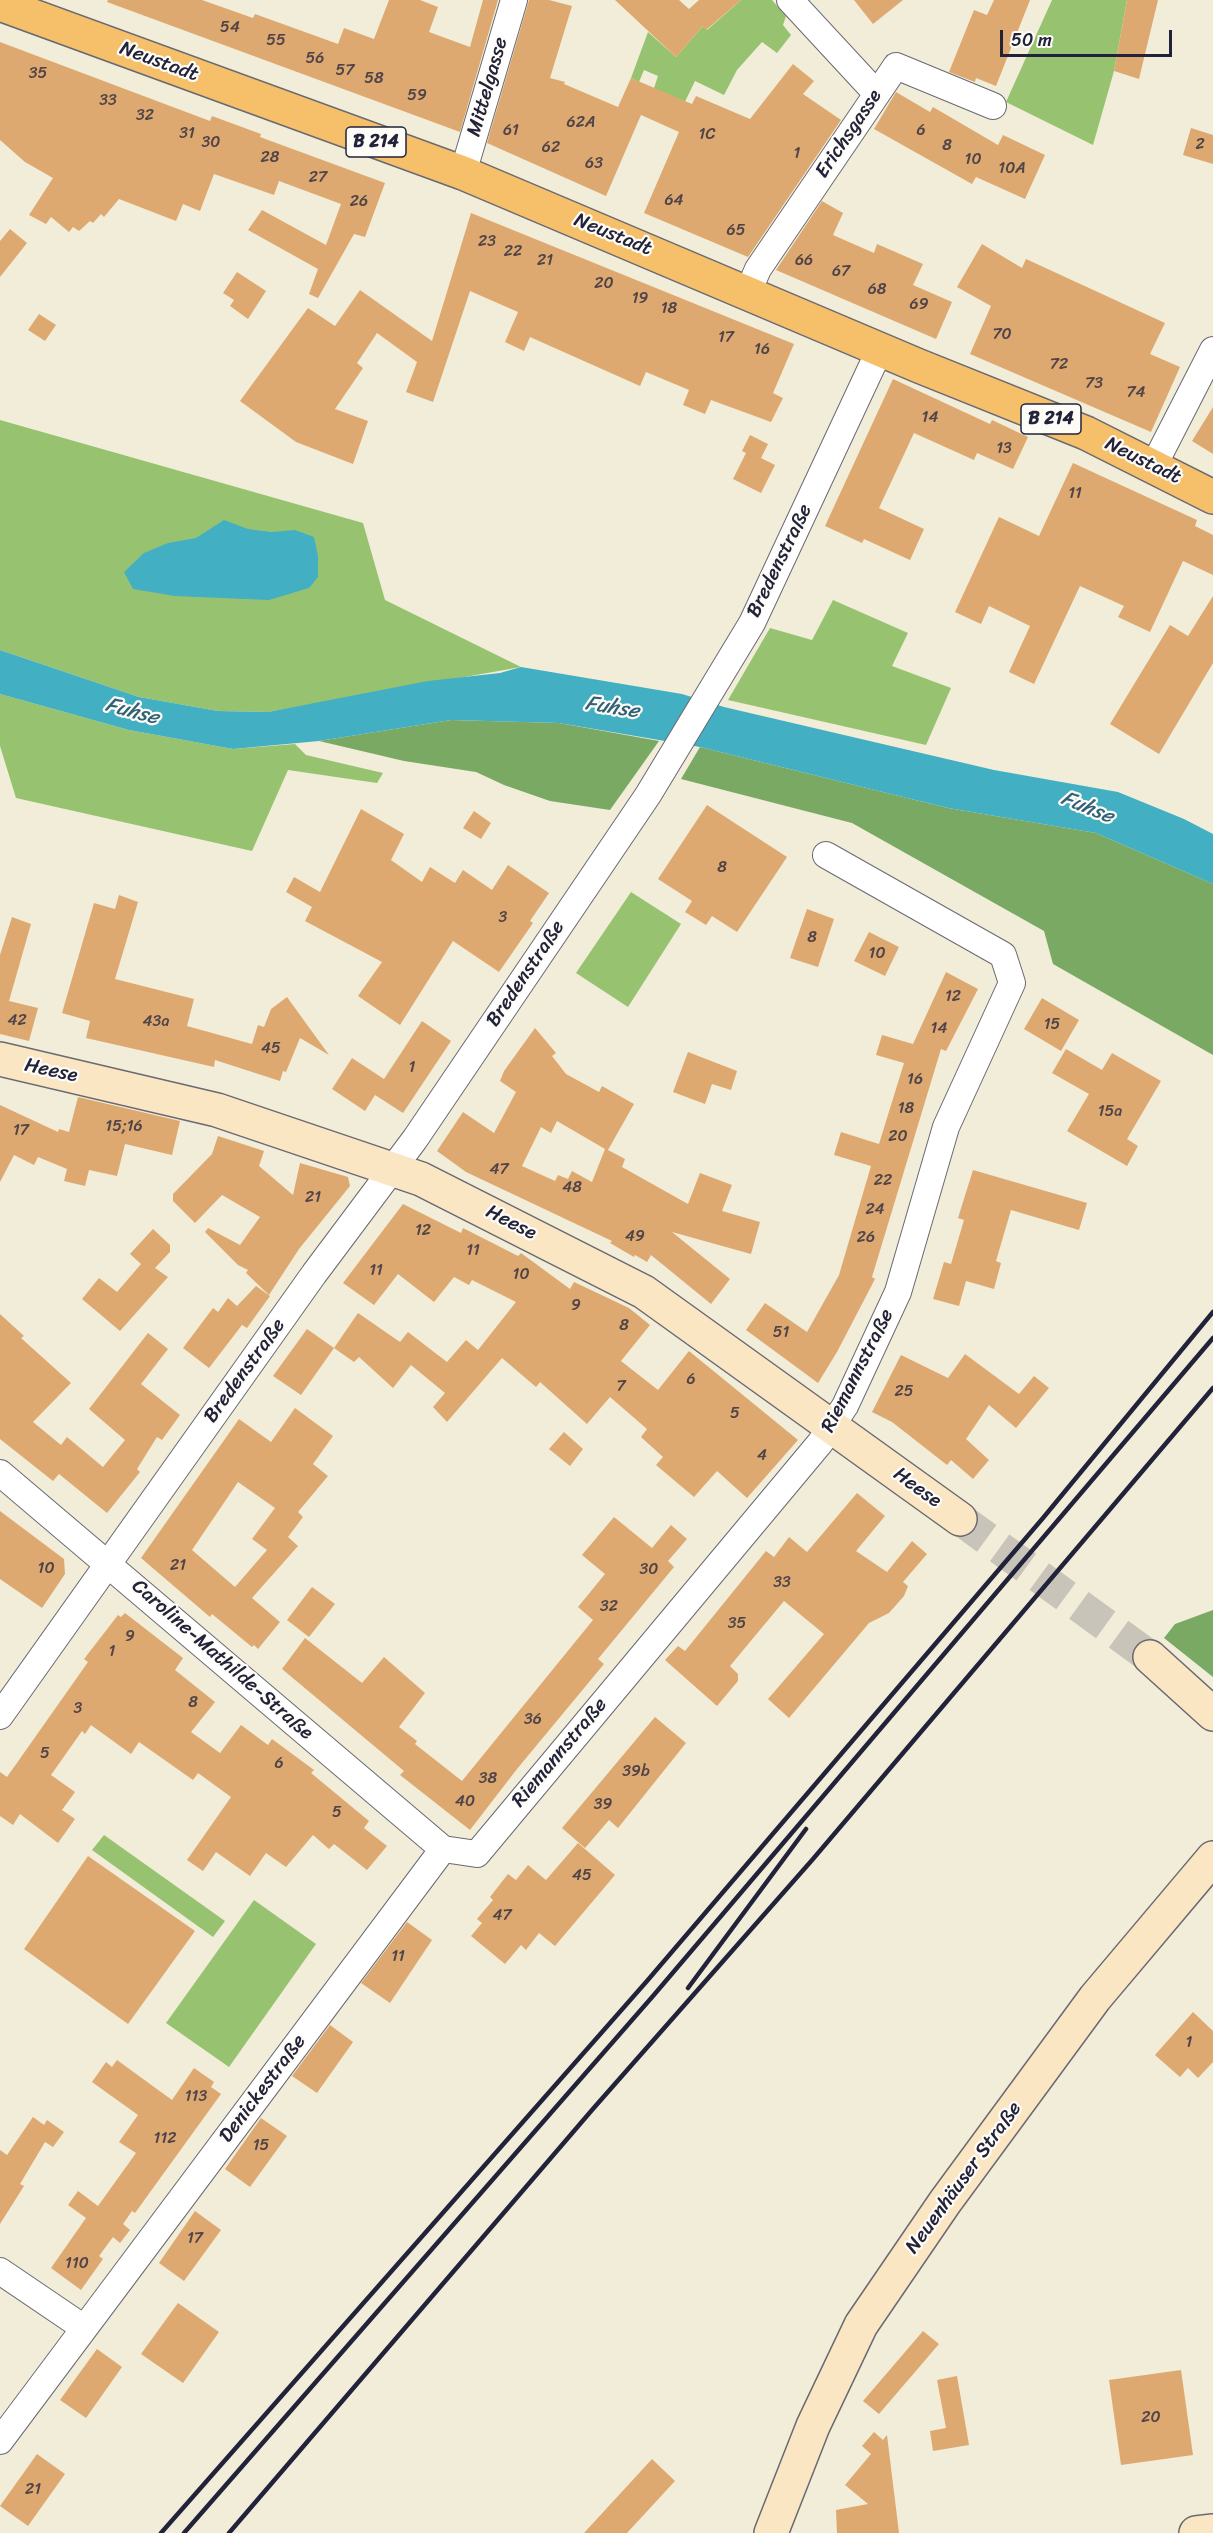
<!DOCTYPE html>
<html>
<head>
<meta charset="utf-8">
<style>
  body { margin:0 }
  #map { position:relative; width:1213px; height:2533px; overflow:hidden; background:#f1edd8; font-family:Sriracha,sans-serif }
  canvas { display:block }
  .scale { position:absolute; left:1000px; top:30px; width:172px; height:27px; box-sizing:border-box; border:3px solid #22223b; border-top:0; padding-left:8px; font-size:18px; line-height:21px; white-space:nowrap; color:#22223b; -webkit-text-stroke:4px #fdfcf7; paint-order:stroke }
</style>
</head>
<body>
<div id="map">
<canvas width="1213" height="2533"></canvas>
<div class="scale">50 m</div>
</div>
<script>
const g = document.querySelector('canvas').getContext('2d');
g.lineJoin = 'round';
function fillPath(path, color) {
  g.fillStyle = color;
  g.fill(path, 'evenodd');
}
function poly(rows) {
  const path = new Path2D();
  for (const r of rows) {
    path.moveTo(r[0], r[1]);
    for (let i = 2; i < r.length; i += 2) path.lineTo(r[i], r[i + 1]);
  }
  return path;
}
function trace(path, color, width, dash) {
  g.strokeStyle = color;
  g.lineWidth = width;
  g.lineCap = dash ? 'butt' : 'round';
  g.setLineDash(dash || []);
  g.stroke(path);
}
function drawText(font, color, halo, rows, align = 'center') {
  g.font = font + ' Sriracha,sans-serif';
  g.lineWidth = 4.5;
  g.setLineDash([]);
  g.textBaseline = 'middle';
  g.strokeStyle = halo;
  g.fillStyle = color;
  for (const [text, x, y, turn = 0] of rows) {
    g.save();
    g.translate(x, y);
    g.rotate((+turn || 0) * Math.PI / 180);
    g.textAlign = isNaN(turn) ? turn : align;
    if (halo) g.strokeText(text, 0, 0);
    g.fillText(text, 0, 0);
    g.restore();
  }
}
const green = poly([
  [741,0,772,0,786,16,783,25,791,35,777,53,762,42,737,70,724,95,695,81,680,112,654,88,658,76,644,70,639,82,631,78,648,32,676,57,703,26,707,30],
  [1052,0,1127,0,1114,71,1093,145,1006,102],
  [0,420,363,523,385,600,521,667,268,712,218,711,139,697,0,650],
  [833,600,908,633,892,666,951,688,926,745,728,700,770,628,812,640],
  [0,694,129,730,233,749,295,744,306,755,383,773,377,783,288,770,252,851,16,798,0,746],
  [631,892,681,924,628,1007,576,973],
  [104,1835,225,1921,213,1937,92,1850],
  [254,1900,316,1944,229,2067,166,2023]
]);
const forest = poly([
  [451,720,559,723,659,741,610,810,550,801,504,785,476,772,404,761,319,741],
  [700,747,948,808,1096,833,1213,884,1213,1055,1053,964,1044,931,852,823,681,779],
  [1213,1610,1213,1677,1164,1638,1175,1624]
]);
const water = poly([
  [224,520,248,529,271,532,295,530,314,537,318,556,318,577,309,588,269,600,175,596,133,589,124,572,144,553,168,543,196,538],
  [0,650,139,697,218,711,268,712,428,681,500,673,521,667,682,694,724,707,994,770,1118,792,1184,819,1213,834,1213,884,1096,833,948,808,700,747,559,723,451,720,319,741,233,749,129,730,0,694]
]);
const building = poly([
  [108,0,202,0,253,18,255,14,338,44,344,28,374,39,389,0,420,0,438,7,429,32,470,47,483,0,498,0,460,132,107,2],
  [529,0,549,0,572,6,550,78,565,82,564,84,618,107,631,78,692,104,696,96,750,119,793,64,814,81,803,94,841,120,748,257,644,213,679,132,641,115,606,196,487,143],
  [615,0,679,0,689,9,699,0,741,0,706,30,703,26,676,57],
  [854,0,903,0,873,24],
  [994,0,1030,0,996,86,976,78,975,82,949,72,974,10,987,15],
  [1127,0,1158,0,1139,79,1114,71],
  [0,42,210,121,212,116,261,134,260,137,385,183,365,237,354,234,318,298,309,294,318,269,248,230,262,210,326,245,341,204,279,181,274,195,214,174,200,211,183,204,176,221,119,199,104,217,101,214,93,223,90,221,79,231,73,227,69,232,51,217,46,224,29,215,53,178,25,162,0,140],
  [896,92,930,112,933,107,998,145,1003,135,1045,155,1025,199,976,177,972,184,874,129],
  [1191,128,1213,135,1213,164,1183,155],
  [822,201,843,213,833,235,874,253,877,244,923,264,913,285,952,302,936,339,776,270],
  [471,213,794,344,773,393,783,398,771,422,711,400,705,414,683,405,689,390,646,372,640,386,530,337,524,351,505,342,518,312,470,291,433,402,406,392,417,362,377,333,357,363,363,368,335,409,368,421,353,464,296,442,240,401,308,308,335,326,360,290,432,341],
  [10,229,27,243,0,277,0,241],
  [982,244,1022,268,1026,259,1165,323,1150,354,1180,367,1151,432,970,354,991,306,957,287],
  [237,272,266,291,248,319,230,306,234,300,223,293],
  [39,314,56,325,45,341,28,330],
  [893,379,990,424,992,420,1028,437,1013,469,977,453,974,460,914,433,879,508,924,529,910,560,864,539,862,543,825,526],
  [1213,407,1213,454,1192,441],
  [750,435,768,444,761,458,775,465,761,493,733,479,746,453,742,451],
  [1073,463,1197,520,1195,526,1213,535,1213,575,1183,561,1150,632,1118,617,1124,606,1080,586,1034,684,1009,672,1030,626,989,606,981,624,955,612,999,517,1039,536],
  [1213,596,1213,663,1159,754,1110,724,1170,625,1188,636],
  [707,805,787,857,737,932,712,916,706,925,685,912,692,901,658,879],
  [361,809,404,834,391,860,422,882,430,867,455,883,463,870,492,890,508,865,549,893,530,921,533,923,499,972,453,941,400,1025,358,996,382,962,305,921,312,907,286,892,294,877,320,892],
  [474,811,491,823,481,839,463,828],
  [119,895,138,902,115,979,194,999,187,1026,252,1044,258,1025,264,1027,271,1009,287,997,329,1055,300,1038,286,1072,283,1071,280,1081,215,1060,214,1067,86,1038,90,1021,62,1013,94,903,115,909],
  [807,909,834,919,818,967,790,958],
  [12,917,31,924,9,1001,38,1008,29,1041,0,1034,0,955],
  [869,932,899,947,885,976,854,961],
  [946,972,978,989,946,1051,941,1049,872,1277,875,1279,837,1352,818,1383,746,1330,765,1303,807,1332,839,1275,871,1166,834,1155,841,1132,879,1144,904,1063,876,1055,882,1035,913,1044],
  [1042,998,1079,1020,1061,1051,1024,1029],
  [422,1021,451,1041,403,1113,375,1095,365,1111,332,1089,352,1058,384,1079],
  [535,1028,556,1053,552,1056,566,1074,599,1092,602,1086,634,1104,608,1150,625,1159,622,1167,688,1204,700,1173,732,1185,722,1211,760,1222,751,1254,672,1232,730,1279,711,1304,651,1255,647,1262,635,1255,634,1257,610,1243,612,1241,466,1172,437,1151,463,1112,494,1133,516,1092,500,1081,504,1071],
  [557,1121,605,1149,592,1182,572,1171,568,1179,558,1175,555,1181,522,1166,541,1127,551,1133],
  [1066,1049,1102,1070,1112,1053,1161,1081,1127,1139,1138,1146,1127,1166,1067,1131,1089,1094,1052,1073],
  [688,1052,737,1071,731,1090,712,1084,705,1104,673,1092],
  [78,1097,180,1121,172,1155,125,1144,117,1176,89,1170,85,1186,64,1181,67,1169,38,1157,34,1165,14,1155,0,1182,0,1105,58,1132,59,1129,69,1132],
  [218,1136,264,1151,259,1166,293,1195,300,1163,348,1177,350,1186,299,1249,269,1295,246,1273,248,1270,238,1265,205,1232,208,1228,240,1245,260,1217,222,1195,195,1223,173,1201,173,1194,212,1154],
  [973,1170,1087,1203,1079,1230,1011,1210,996,1261,1001,1263,994,1289,966,1281,959,1306,933,1299,944,1262,951,1264,964,1220,958,1218],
  [403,1204,461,1233,463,1228,518,1256,521,1253,570,1289,574,1282,629,1308,650,1325,621,1361,658,1390,689,1351,798,1440,747,1498,717,1471,694,1497,656,1465,663,1457,641,1437,647,1429,610,1397,587,1424,540,1382,536,1387,502,1358,447,1422,433,1407,445,1393,411,1365,393,1388,359,1357,354,1362,334,1348,358,1313,400,1342,408,1332,447,1362,466,1340,478,1350,516,1302,472,1280,469,1285,454,1277,434,1302,398,1274,374,1305,343,1283],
  [153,1229,170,1245,170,1252,155,1268,168,1277,120,1331,82,1299,99,1278,117,1292,141,1264,130,1254],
  [256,1286,270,1296,247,1328,242,1325,209,1368,183,1348,213,1308,218,1312,228,1298,237,1306],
  [0,1314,24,1336,21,1338,71,1383,33,1422,61,1445,67,1437,103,1467,125,1440,89,1409,148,1333,168,1349,141,1384,180,1415,162,1440,157,1437,137,1469,140,1472,107,1513,59,1474,53,1481,0,1439],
  [307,1329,334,1348,301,1395,273,1376],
  [965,1354,1019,1394,1034,1376,1049,1388,1016,1428,989,1405,966,1439,989,1460,973,1479,951,1460,947,1465,892,1422,872,1412,901,1355,948,1378],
  [295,1408,333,1436,313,1464,328,1476,298,1512,303,1517,288,1537,298,1546,252,1598,280,1622,258,1649,254,1645,252,1647,212,1614,210,1617,141,1558,239,1419,271,1442],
  [238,1482,275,1508,252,1539,267,1550,235,1587,192,1550],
  [564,1432,583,1449,570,1466,549,1449],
  [857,1493,885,1516,856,1551,887,1572,912,1541,927,1554,903,1582,908,1586,904,1596,889,1613,869,1623,789,1718,768,1699,824,1634,784,1601,730,1666,738,1674,738,1681,717,1706,665,1660,678,1646,685,1651,766,1551,774,1557,789,1537,807,1552],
  [0,1511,64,1559,65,1574,42,1608,0,1579],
  [614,1517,652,1548,671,1525,687,1539,668,1561,674,1567,598,1659,604,1664,517,1769,470,1830,400,1775,404,1771,282,1669,305,1638,362,1683,384,1657,425,1693,399,1727,417,1741,415,1744,462,1781,593,1620,578,1607,605,1574,582,1555],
  [312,1587,335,1604,309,1637,287,1620],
  [125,1613,183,1658,175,1670,215,1702,191,1732,220,1753,241,1725,268,1745,272,1739,314,1770,311,1773,369,1821,364,1828,387,1846,367,1870,334,1844,329,1849,313,1835,286,1867,266,1853,250,1876,216,1852,203,1871,187,1860,231,1797,198,1773,193,1780,139,1742,131,1754,91,1725,85,1734,82,1731,51,1775,75,1792,62,1810,75,1819,58,1843,20,1814,13,1825,0,1816,0,1772,7,1777,88,1662,84,1659,118,1615,121,1617],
  [655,1717,686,1743,618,1828,609,1820,585,1848,562,1828],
  [578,1843,615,1875,555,1946,539,1933,526,1950,521,1945,505,1964,471,1936,482,1923,477,1919,493,1900,490,1897,508,1874,516,1880,528,1865,546,1880],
  [88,1856,195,1931,128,2024,24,1949],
  [407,1922,432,1940,390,2003,361,1983],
  [1193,2012,1213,2031,1213,2062,1198,2078,1188,2068,1180,2077,1155,2055],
  [330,2025,353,2042,317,2093,292,2076],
  [117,2060,172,2100,194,2068,214,2082,211,2087,221,2094,135,2213,132,2211,123,2224,130,2230,120,2243,113,2237,99,2256,103,2259,81,2290,51,2268,86,2218,68,2205,78,2191,98,2206,136,2153,119,2142,138,2115,92,2082,106,2062,112,2067],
  [33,2117,44,2125,47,2120,64,2132,53,2147,45,2142,20,2184,24,2186,0,2224,0,2150,7,2155],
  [261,2118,287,2136,250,2187,225,2169],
  [195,2211,221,2230,184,2281,159,2263],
  [178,2303,219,2332,183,2383,141,2354],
  [923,2331,939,2344,879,2414,863,2401],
  [97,2349,122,2367,86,2418,60,2400],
  [1181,2370,1193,2455,1121,2465,1109,2380],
  [957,2376,969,2445,933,2451,930,2431,946,2428,937,2380],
  [874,2432,883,2440,887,2435,899,2533,837,2533,836,2510,868,2504,845,2485,871,2454,862,2446],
  [37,2454,65,2474,28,2526,0,2506],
  [652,2459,675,2481,627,2533,584,2533]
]);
const secondaryTunnel = poly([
  [960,1519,1150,1657]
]);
const street = poly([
  [790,0,877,94],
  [463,173,514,0],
  [748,292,758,269,896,66,993,106],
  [1154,465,1213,350],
  [0,1473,443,1849],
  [0,1716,314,1274,415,1139,648,795,752,623,880,349],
  [443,1849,477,1854,820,1443,845,1406,898,1292,946,1127,1012,983,1003,955,826,855],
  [0,2271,84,2328],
  [0,2441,443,1849]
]);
const secondary = poly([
  [0,1059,217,1110,421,1179,644,1292,960,1519],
  [1150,1657,1213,1714],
  [771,2533,813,2426,861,2325,945,2202,1095,1998,1213,1858],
  [1196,2533,1213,2531]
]);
const primary = poly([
  [0,4,463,173,919,366,1086,433,1213,497]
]);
const rail = poly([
  [688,1988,806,1829],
  [161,2533,647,1981,1043,1518,1213,1312],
  [184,2533,653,1996,1213,1338],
  [229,2533,592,2110,813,1859,1213,1388]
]);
const numberNames = [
  ["54",230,28],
  ["55",276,41],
  ["56",315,59],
  ["57",345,71],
  ["35",38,74],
  ["58",374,79],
  ["59",417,96],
  ["33",108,101],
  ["32",145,116],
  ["62A",581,123],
  ["61",511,131],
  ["6",921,131],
  ["31",187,134],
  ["1C",707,135],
  ["30",211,143],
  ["2",1200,145],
  ["8",947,146],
  ["62",551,148],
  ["1",797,154],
  ["28",270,158],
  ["10",973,160],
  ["63",594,164],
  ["10A",1012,169],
  ["27",318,178],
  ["64",674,201],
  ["26",359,202],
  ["65",736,231],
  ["23",487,242],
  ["22",513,252],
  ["21",545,261],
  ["66",804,261],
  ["67",841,272],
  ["20",604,284],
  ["68",877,290],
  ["19",640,299],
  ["69",919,305],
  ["18",669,309],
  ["70",1002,335],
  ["17",726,338],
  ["16",762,350],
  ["72",1059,365],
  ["73",1094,384],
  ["74",1136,393],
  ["14",930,418],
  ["13",1004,449],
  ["11",1075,494],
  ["8",722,868],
  ["3",503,918],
  ["8",812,938],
  ["10",877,954],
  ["12",953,997],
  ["42",17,1021],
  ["43a",156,1022],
  ["15",1052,1025],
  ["14",939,1029],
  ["45",271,1049],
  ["1",412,1068],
  ["16",915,1080],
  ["18",906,1109],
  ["15a",1110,1112],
  ["15;16",124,1127],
  ["17",21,1131],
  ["20",898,1137],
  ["47",499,1170],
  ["22",883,1181],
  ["48",572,1188],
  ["21",313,1198],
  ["24",875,1210],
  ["12",423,1231],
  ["49",635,1237],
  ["26",866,1238],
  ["11",473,1251],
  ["11",376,1271],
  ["10",521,1275],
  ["9",576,1306],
  ["8",624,1326],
  ["51",781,1333],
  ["6",691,1380],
  ["7",621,1387],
  ["25",904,1392],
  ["5",735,1414],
  ["4",762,1456],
  ["21",178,1566],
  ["10",46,1569],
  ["30",649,1570],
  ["33",782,1583],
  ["32",609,1607],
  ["35",737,1624],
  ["9",130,1637],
  ["1",112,1652],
  ["8",193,1703],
  ["3",78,1709],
  ["36",533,1720],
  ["5",45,1754],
  ["6",279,1764],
  ["39b",636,1772],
  ["38",488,1779],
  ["40",465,1802],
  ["39",603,1805],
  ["5",337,1813],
  ["45",582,1876],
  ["47",502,1916],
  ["11",398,1957],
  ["1",1189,2043],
  ["113",196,2097],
  ["112",165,2139],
  ["15",261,2146],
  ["17",195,2239],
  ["110",77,2264],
  ["20",1151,2418],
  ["21",33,2490]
];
const shields = [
  [376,142,60],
  [1051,419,60]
];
const shieldNames = [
  ["B 214",376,142],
  ["B 214",1051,419]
];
const streetNames = [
  ["Neustadt",159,62,20],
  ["Mittelgasse",488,87,-74],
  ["Erichsgasse",849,134,-56],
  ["Neustadt",613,235,22],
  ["Neustadt",1143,461,26],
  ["Bredenstraße",780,561,-64],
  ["Bredenstraße",526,974,-56],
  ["Heese",51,1071,12],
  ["Heese",511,1223,27],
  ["Bredenstraße",245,1371,-54],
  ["Riemannstraße",858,1371,-63],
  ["Heese",917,1488,36],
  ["Caroline-Mathilde-Straße",222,1660,41],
  ["Riemannstraße",560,1753,-50],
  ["Denickestraße",263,2089,-53],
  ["Neuenhäuser Straße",964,2178,-54]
];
const waterNames = [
  ["Fuhse",612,708,9],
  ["Fuhse",132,712,15],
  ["Fuhse",1087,808,22]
];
fillPath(green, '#97c370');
fillPath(forest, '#79a962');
fillPath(water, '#43afc2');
fillPath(building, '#dea970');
trace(secondaryTunnel, '#c8c4b9', 33, [33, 16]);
trace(street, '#6a6972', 28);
trace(secondary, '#6a6972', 36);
trace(primary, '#6a6972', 36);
trace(street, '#fff', 26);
trace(secondary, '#fbe6c4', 33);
trace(primary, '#f6c06b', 33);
trace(rail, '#22223b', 4.5);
drawText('16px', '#514448', null, numberNames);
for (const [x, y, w] of shields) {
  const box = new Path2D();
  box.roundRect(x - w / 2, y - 15, w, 30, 4.5);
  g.fillStyle = '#fdfcf7';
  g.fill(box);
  trace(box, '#22223b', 1.5);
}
drawText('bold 18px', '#22223b', null, shieldNames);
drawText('20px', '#22223b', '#fdfcf7', streetNames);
drawText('italic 21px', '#316178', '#fdfcf7', waterNames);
</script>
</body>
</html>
